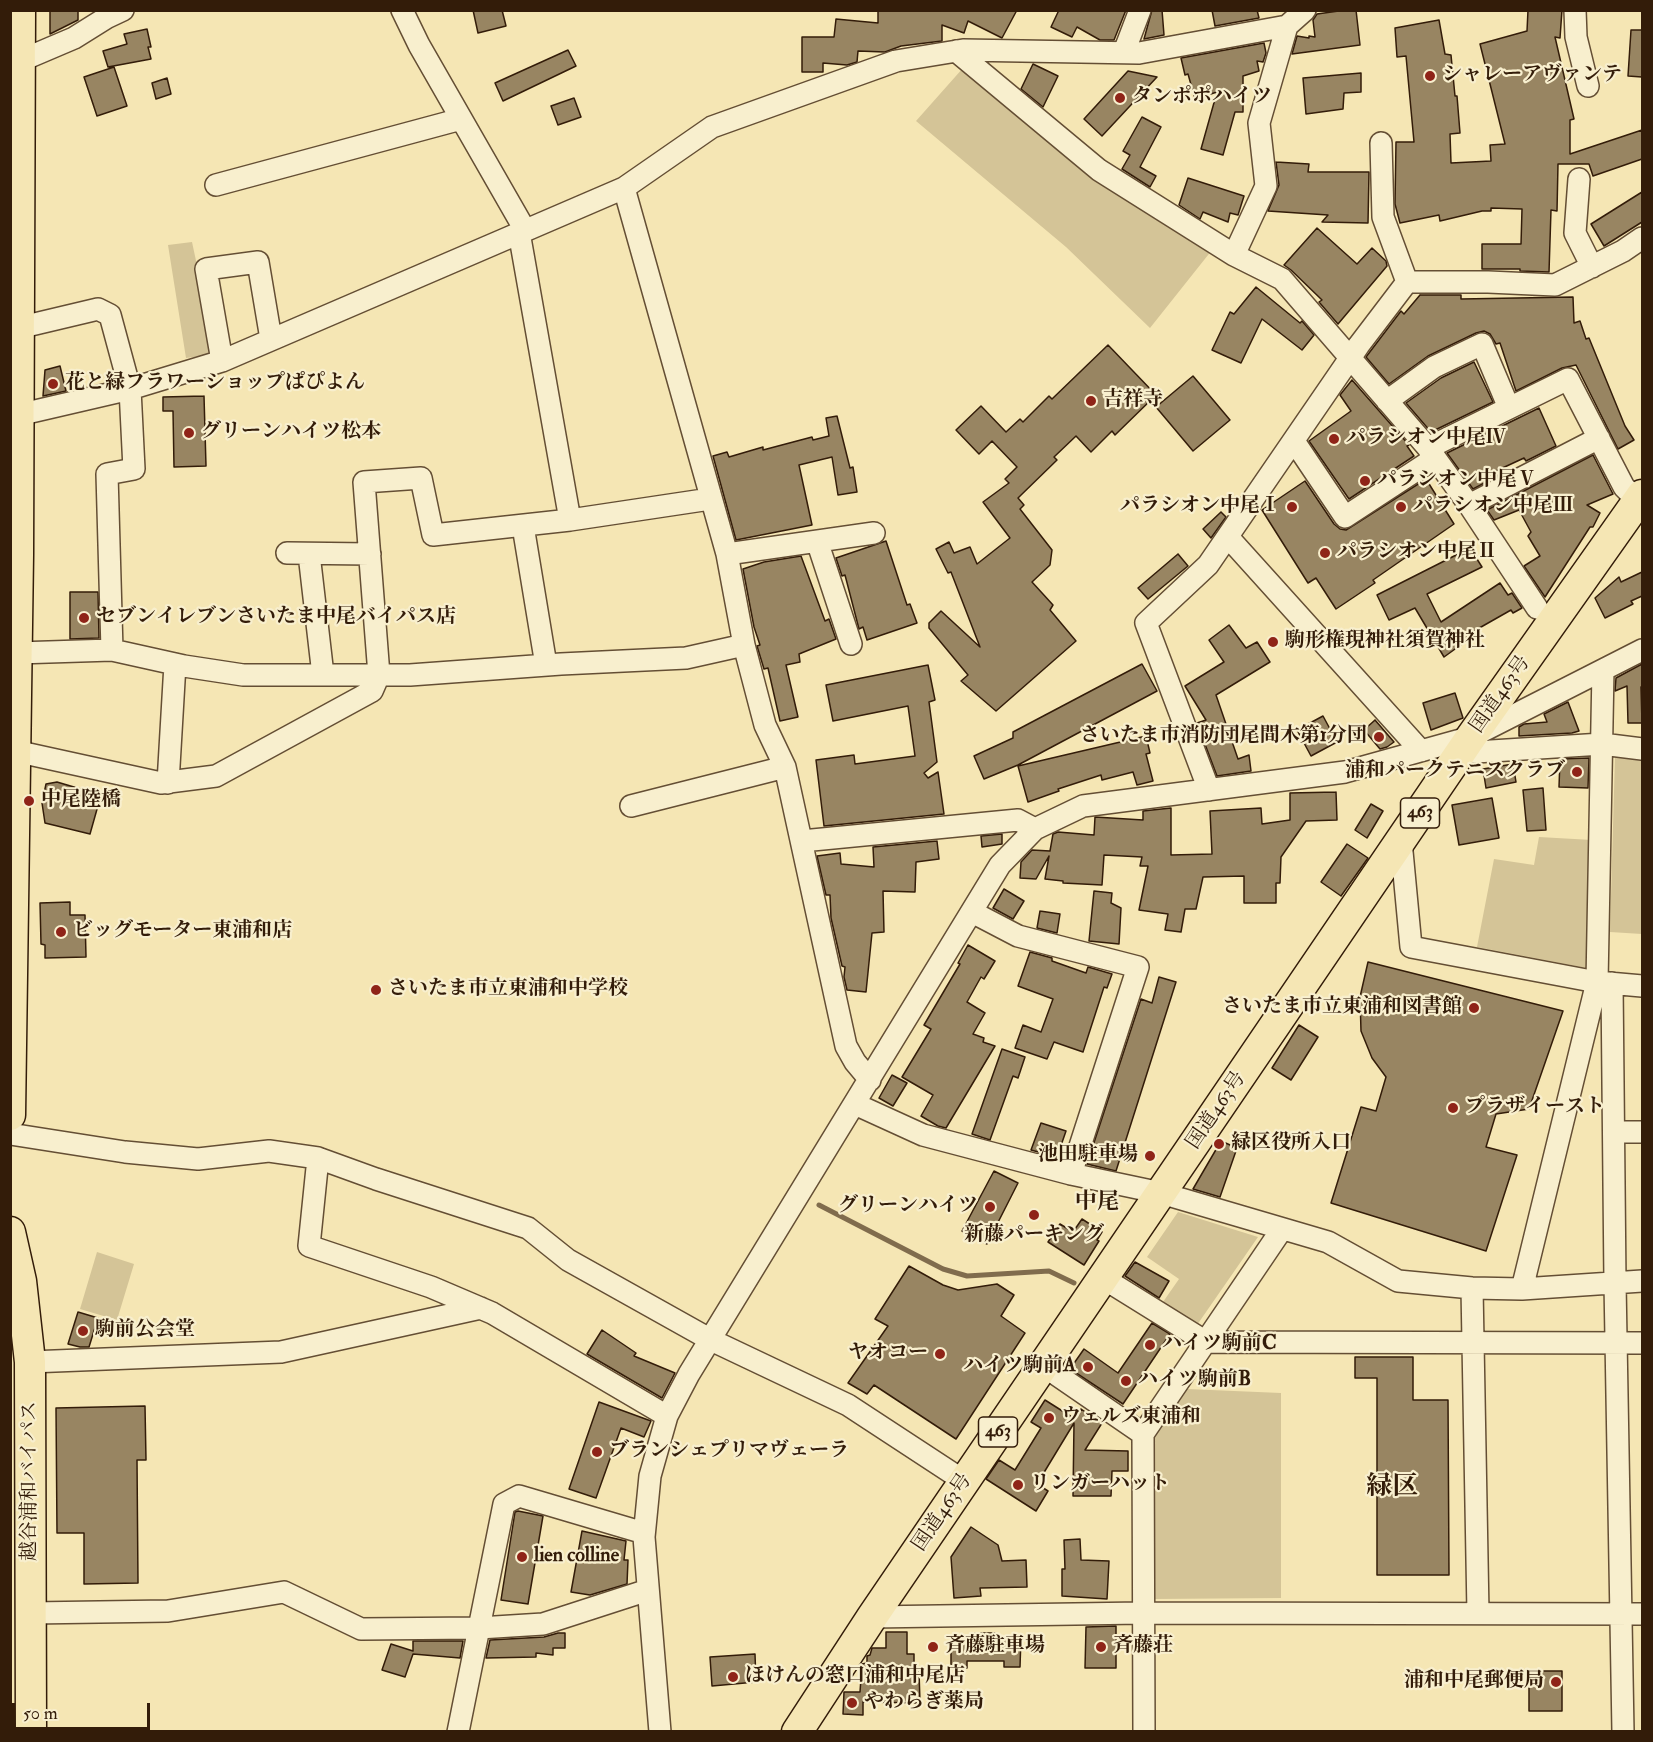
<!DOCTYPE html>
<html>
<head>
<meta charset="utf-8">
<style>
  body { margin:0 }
  #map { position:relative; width:1653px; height:1742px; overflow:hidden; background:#f5e6b4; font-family:"IM FELL Double Pica",serif }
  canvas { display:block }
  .frame { position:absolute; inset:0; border:12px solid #331c09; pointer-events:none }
  .scale { position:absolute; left:12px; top:1703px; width:138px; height:27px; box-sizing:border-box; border:3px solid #331c09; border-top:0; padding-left:8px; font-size:18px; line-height:21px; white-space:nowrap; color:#331c09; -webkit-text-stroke:4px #f8efce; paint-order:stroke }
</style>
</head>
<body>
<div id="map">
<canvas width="1653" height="1742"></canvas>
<div class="frame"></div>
<div class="scale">50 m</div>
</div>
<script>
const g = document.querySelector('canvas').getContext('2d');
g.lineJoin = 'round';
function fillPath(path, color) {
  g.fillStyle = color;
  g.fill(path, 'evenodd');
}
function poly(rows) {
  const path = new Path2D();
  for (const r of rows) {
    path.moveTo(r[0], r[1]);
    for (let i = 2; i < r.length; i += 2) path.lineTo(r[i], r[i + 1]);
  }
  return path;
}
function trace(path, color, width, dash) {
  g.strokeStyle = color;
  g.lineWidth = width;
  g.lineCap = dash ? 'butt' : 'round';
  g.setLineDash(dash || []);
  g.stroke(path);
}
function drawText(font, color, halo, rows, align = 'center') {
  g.font = font + ' "IM FELL Double Pica","Noto Serif JP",serif';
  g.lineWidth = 4.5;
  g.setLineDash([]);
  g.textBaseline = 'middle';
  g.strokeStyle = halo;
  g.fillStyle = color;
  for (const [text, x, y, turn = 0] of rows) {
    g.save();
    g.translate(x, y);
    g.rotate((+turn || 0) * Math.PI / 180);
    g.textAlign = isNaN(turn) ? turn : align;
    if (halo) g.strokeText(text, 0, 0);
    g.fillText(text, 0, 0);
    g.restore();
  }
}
const green = poly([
  [963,68,1212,250,1150,328,1066,247,916,121],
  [192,242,216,354,186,358,168,245],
  [1615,756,1642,760,1642,934,1610,932],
  [1539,837,1592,840,1587,968,1477,947,1494,859,1534,865],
  [1178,1212,1258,1237,1197,1325,1163,1302,1179,1279,1147,1257],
  [97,1252,134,1264,117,1320,80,1309],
  [1187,1389,1281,1393,1281,1598,1155,1599,1153,1437]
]);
const stream = poly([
  [819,1205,943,1269,967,1276,1049,1271,1074,1283]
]);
const building = poly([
  [50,10,78,10,78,20,50,34,50,10],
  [473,10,502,10,506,26,478,33,473,10],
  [878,10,1017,10,1002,38,968,21,964,33,942,25,942,41,901,46,885,52,858,51,857,62,847,65,823,63,823,72,802,72,802,37,834,37,836,19,878,23,878,10],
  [1059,10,1126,10,1114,40,1100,40,1077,27,1072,37,1051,27,1059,10],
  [1152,10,1162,10,1164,35,1144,39,1152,10],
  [1212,10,1257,10,1259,18,1215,26,1212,10],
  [1346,10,1356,10,1360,45,1292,54,1297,36,1309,38,1309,36,1315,37,1313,20,1317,14,1346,10],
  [1528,10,1562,10,1560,38,1555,37,1574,119,1570,120,1570,154,1642,130,1642,159,1593,176,1589,164,1558,164,1557,211,1551,210,1549,272,1520,271,1520,269,1482,269,1482,244,1521,244,1522,209,1491,208,1491,211,1482,211,1440,221,1439,215,1400,223,1395,204,1396,142,1414,142,1406,56,1397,57,1395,28,1439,20,1445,54,1451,55,1455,96,1457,96,1460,133,1450,134,1451,163,1491,161,1490,145,1505,144,1480,44,1527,31,1528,10],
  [147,29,151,47,148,47,151,59,108,67,103,51,127,44,124,34,147,29],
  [1631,30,1642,30,1642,77,1628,76,1631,30],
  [1264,43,1266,53,1263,62,1257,61,1259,71,1243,76,1243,112,1235,112,1223,155,1201,149,1217,92,1195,99,1188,74,1185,75,1181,58,1264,43],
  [568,50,576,66,503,101,495,83,568,50],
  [1033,64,1058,76,1043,107,1021,89,1033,64],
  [114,67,127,106,97,116,84,77,114,67],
  [1128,71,1157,77,1102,136,1084,119,1128,71],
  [1361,73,1361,92,1344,93,1343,109,1306,114,1303,78,1361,73],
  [167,78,171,94,156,99,152,83,167,78],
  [574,98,581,117,558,125,551,106,574,98],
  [1142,117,1161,127,1140,167,1156,176,1150,187,1122,169,1130,155,1123,151,1142,117],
  [1276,162,1309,164,1308,172,1369,172,1368,223,1322,222,1328,215,1268,211,1279,185,1276,162],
  [1188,178,1244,196,1238,215,1230,213,1228,222,1203,212,1200,219,1179,205,1188,178],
  [1642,192,1642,222,1604,246,1591,224,1642,192],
  [1317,228,1357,264,1372,248,1386,261,1387,266,1338,324,1319,302,1322,300,1291,270,1284,265,1317,228],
  [1256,287,1300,323,1302,321,1314,335,1302,350,1262,319,1241,363,1212,350,1230,312,1234,314,1256,287],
  [1420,295,1461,295,1461,299,1573,297,1574,323,1580,321,1586,339,1589,338,1625,426,1634,440,1618,449,1576,365,1562,368,1516,391,1500,343,1496,344,1490,334,1484,331,1476,333,1428,356,1389,384,1366,357,1401,311,1404,314,1420,295],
  [1108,345,1156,395,1115,435,1112,431,1091,452,1076,436,1054,457,1057,460,1018,498,1024,505,1020,509,1052,550,1050,565,1032,582,1053,605,1050,610,1076,641,996,711,961,681,968,675,929,628,929,623,941,611,980,647,951,572,948,573,936,549,949,542,954,553,970,547,977,564,1010,538,983,502,1009,483,1005,479,1017,467,992,441,979,454,956,430,981,406,1006,432,1020,419,1023,422,1049,396,1052,399,1108,345],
  [1474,362,1493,402,1431,432,1406,403,1441,378,1474,362],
  [60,366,66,391,43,396,45,370,60,366],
  [1193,376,1230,420,1193,451,1156,407,1193,376],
  [1352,380,1409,445,1407,446,1414,456,1349,499,1309,441,1351,411,1340,395,1352,380],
  [204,396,206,466,174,467,173,411,163,411,163,397,204,396],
  [1539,408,1556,446,1526,461,1524,458,1496,471,1498,476,1473,489,1447,453,1539,408],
  [837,416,850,468,853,467,857,492,838,495,832,457,799,465,812,525,736,540,713,456,727,452,729,457,763,447,763,450,812,437,813,440,829,436,826,418,837,416],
  [1593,455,1613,494,1587,505,1600,513,1593,527,1590,527,1545,597,1524,566,1540,556,1528,536,1531,532,1519,510,1494,520,1487,510,1593,455],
  [1426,479,1454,524,1373,580,1375,583,1336,609,1316,578,1308,583,1262,510,1305,481,1334,524,1340,529,1346,530,1426,479],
  [1221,512,1226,517,1211,538,1203,529,1221,512],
  [886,541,907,605,910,604,917,623,867,640,863,627,859,629,845,575,842,576,836,558,886,541],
  [1470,548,1482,567,1427,594,1441,622,1500,583,1508,595,1512,593,1522,608,1513,613,1511,610,1474,631,1476,634,1444,657,1415,608,1389,620,1377,595,1470,548],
  [1178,554,1188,566,1148,599,1138,588,1178,554],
  [801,556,825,621,829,619,836,639,799,654,800,662,786,665,798,717,780,721,768,668,764,669,757,646,760,645,754,627,743,569,764,562,801,556],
  [1642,572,1642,596,1631,601,1633,604,1605,618,1595,598,1619,577,1621,582,1642,572],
  [70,592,98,592,99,638,70,639,70,592],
  [1229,625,1246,648,1257,642,1270,662,1216,695,1238,759,1249,755,1251,771,1217,776,1197,723,1206,720,1185,686,1224,662,1209,640,1229,625],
  [1142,664,1157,691,1018,765,984,779,974,756,1013,738,1013,732,1142,664],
  [1642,664,1642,686,1641,687,1642,723,1628,723,1627,686,1615,691,1616,678,1642,664],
  [928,665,935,700,929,702,937,762,924,773,928,778,938,772,944,814,824,826,816,760,854,755,855,764,915,756,908,706,833,721,826,685,928,665],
  [1455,693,1463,718,1431,730,1423,703,1455,693],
  [1568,702,1579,731,1572,733,1519,736,1519,727,1524,724,1547,722,1544,714,1568,702],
  [1323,716,1337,742,1311,756,1297,730,1323,716],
  [1375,720,1394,742,1387,747,1380,749,1364,730,1375,720],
  [1146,736,1150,753,1146,754,1153,781,1137,785,1133,772,1102,780,1101,775,1058,789,1059,791,1028,802,1018,766,1146,736],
  [1589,758,1588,788,1559,787,1560,759,1589,758],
  [1513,764,1516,782,1486,788,1483,769,1513,764],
  [57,782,101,795,90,834,45,823,42,803,46,784,57,782],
  [1543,788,1546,830,1527,831,1523,790,1543,788],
  [1336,792,1337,820,1306,821,1281,857,1280,883,1276,883,1276,903,1244,903,1244,876,1203,877,1196,909,1185,909,1181,932,1165,930,1168,914,1139,910,1148,866,1140,866,1142,857,1104,855,1102,885,1063,883,1063,881,1045,879,1049,856,1036,879,1020,878,1021,862,1032,850,1050,851,1053,834,1058,832,1094,835,1095,817,1143,820,1143,811,1171,808,1171,855,1212,854,1210,811,1261,808,1262,824,1290,820,1290,793,1336,792],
  [1492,798,1499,838,1459,845,1452,805,1492,798],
  [1371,804,1383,811,1367,838,1355,830,1371,804],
  [1002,834,1002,844,982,847,981,836,1002,834],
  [937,841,939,859,916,862,915,892,883,891,884,932,872,933,866,992,847,990,844,977,845,967,842,966,831,918,830,895,826,895,817,856,840,853,841,864,874,867,873,847,937,841],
  [1347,844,1368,858,1341,896,1321,882,1347,844],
  [1004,889,1024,901,1013,919,993,908,1004,889],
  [1094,891,1112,893,1111,903,1121,908,1119,944,1089,941,1094,891],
  [70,902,70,915,85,915,86,957,45,958,45,945,41,944,40,903,70,902],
  [1040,911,1060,914,1057,933,1037,928,1040,911],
  [968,945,995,961,984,979,981,977,967,1002,985,1013,973,1034,984,1038,983,1042,995,1046,946,1128,938,1126,921,1116,933,1095,902,1077,931,1029,924,1025,960,964,958,963,968,945],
  [1030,952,1052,958,1052,961,1086,973,1088,967,1112,974,1107,988,1104,987,1083,1052,1054,1042,1047,1059,1015,1048,1023,1025,1041,1032,1053,999,1018,986,1030,952],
  [1368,962,1563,1011,1529,1109,1496,1114,1486,1147,1517,1155,1486,1251,1331,1203,1361,1107,1376,1111,1386,1077,1372,1058,1361,1031,1360,997,1368,962],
  [1159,977,1176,982,1116,1171,1087,1164,1141,999,1152,1003,1159,977],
  [1299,1025,1318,1037,1291,1080,1272,1068,1299,1025],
  [1002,1049,1025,1057,1018,1078,1013,1076,990,1140,972,1134,1002,1049],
  [892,1075,907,1083,893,1106,879,1098,892,1075],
  [1041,1123,1066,1131,1057,1157,1031,1150,1041,1123],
  [1221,1141,1237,1148,1220,1197,1193,1189,1221,1141],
  [994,1171,1018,1183,987,1244,962,1231,994,1171],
  [1082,1219,1102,1232,1097,1240,1099,1241,1084,1265,1048,1242,1060,1224,1073,1232,1082,1219],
  [1135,1262,1169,1281,1159,1298,1125,1276,1135,1262],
  [909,1266,943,1285,958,1290,997,1284,1014,1295,1001,1316,1025,1333,956,1439,874,1385,867,1394,848,1383,888,1326,875,1319,909,1266],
  [78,1312,98,1318,89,1347,80,1347,68,1344,78,1312],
  [1152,1323,1170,1334,1123,1404,1070,1369,1084,1349,1118,1373,1152,1323],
  [602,1330,636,1353,634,1356,675,1373,662,1398,587,1354,602,1330],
  [1355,1357,1413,1357,1413,1400,1448,1400,1449,1575,1377,1575,1377,1378,1355,1378,1355,1357],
  [1045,1400,1075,1419,1081,1409,1102,1423,1085,1450,1128,1451,1128,1471,1112,1471,1111,1496,1073,1496,1074,1423,1037,1484,1048,1491,1036,1511,986,1479,999,1460,1015,1470,1041,1428,1031,1422,1045,1400],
  [599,1402,651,1421,644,1437,621,1428,596,1498,569,1489,599,1402],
  [145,1406,146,1460,137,1460,138,1583,84,1584,84,1533,57,1533,56,1408,145,1406],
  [518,1511,543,1516,528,1604,501,1600,515,1512,518,1511],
  [971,1527,998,1545,1002,1561,1026,1560,1027,1587,980,1588,981,1596,954,1598,951,1557,971,1527],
  [582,1531,626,1541,624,1560,628,1560,627,1584,590,1595,571,1592,582,1531],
  [1080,1539,1081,1560,1109,1561,1107,1599,1062,1596,1062,1569,1065,1569,1064,1540,1080,1539],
  [1116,1626,1116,1668,1085,1668,1086,1627,1116,1626],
  [886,1632,907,1632,907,1654,914,1654,914,1672,919,1671,920,1703,863,1702,863,1715,843,1714,844,1692,860,1692,862,1664,867,1663,867,1656,870,1655,872,1648,886,1648,886,1632],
  [558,1633,565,1633,565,1648,553,1648,553,1655,536,1653,536,1657,486,1658,490,1640,544,1637,558,1633],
  [973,1633,995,1633,995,1637,1021,1637,1020,1667,1004,1667,1004,1661,967,1661,967,1668,951,1668,951,1638,974,1638,973,1633],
  [413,1641,463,1641,460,1658,413,1654,405,1677,382,1670,391,1644,413,1651,413,1641],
  [755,1654,756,1682,712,1686,710,1657,755,1654],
  [1529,1671,1562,1671,1562,1711,1529,1711,1529,1671]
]);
const minor = poly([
  [402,10,419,45,525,230],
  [1575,10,1576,37,1588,86],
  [956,51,1099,170,1234,255,1282,279,1428,448,1469,505,1537,608],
  [1124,52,1140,10],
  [20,61,74,38,106,18,123,10],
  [1381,143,1383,217,1407,282],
  [1579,179,1575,233,1592,267],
  [216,185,461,119],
  [624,188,727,554,744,645,765,725,785,767,846,1046,855,1062,870,1080],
  [519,232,570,520],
  [1234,255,1266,186,1259,123,1287,26,1305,10],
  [18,328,98,309,110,315,130,389,134,469,107,474,112,650],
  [222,361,206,269,258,262,271,339],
  [1387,401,1434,367,1482,344,1509,408],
  [18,415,130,389,222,361,624,188,712,127,896,61,963,50,1139,53,1287,26],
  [1294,441,1345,517,1435,458],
  [1428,448,1568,379,1624,487,1638,501],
  [1469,505,1599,438],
  [523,526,546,665],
  [1228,537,1421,751],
  [817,541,851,644],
  [287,553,370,554],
  [309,554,323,675],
  [727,554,874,533],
  [17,653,112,650,184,666,243,675,410,675,561,664,686,658,744,645],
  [15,751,161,783,216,776,372,691,379,675,364,482,421,478,433,535,570,520,710,499],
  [1460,753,1602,744,1642,749],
  [168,783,175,664],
  [1209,790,1146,623,1208,565,1359,345,1407,282,1488,282,1555,285,1623,251,1642,238],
  [631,806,785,767],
  [802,841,1018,820,1035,829],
  [1401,841,1411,947,1597,982,1642,986],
  [972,912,1018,936,1138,967,1071,1174],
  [1612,983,1615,1283,1623,1732],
  [855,1104,923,1135,1071,1174,1161,1193,1328,1242,1398,1281,1472,1288,1522,1289,1642,1281],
  [1614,1132,1642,1132],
  [10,1134,125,1152,198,1159,269,1151,318,1158,376,1179,528,1228,568,1260,711,1340,848,1405,964,1481],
  [318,1158,309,1246,431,1287,492,1313,667,1416],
  [1103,1278,1206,1342,1642,1343],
  [1472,1288,1478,1613],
  [1522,1289,1597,982,1603,670],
  [30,1362,281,1352,481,1308],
  [1044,1366,1143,1434,1144,1732],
  [1143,1434,1282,1229],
  [31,1613,168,1611,284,1592,361,1629,479,1628,543,1624,648,1590],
  [872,1617,1142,1613,1642,1614],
  [458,1732,504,1504,519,1496,644,1533],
  [660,1732,644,1537,650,1476,667,1416,689,1374,1000,865,1035,829,1083,806,1345,772,1471,737,1642,650]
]);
const highway = poly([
  [10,1115,18,555,20,10],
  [10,1232,21,1281,30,1362,31,1732],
  [797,1732,872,1617,1471,737,1642,495]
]);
const markers = [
  [1430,76,6,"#8f2418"],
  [1120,98,6,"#8f2418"],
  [53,384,6,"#8f2418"],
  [1091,401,6,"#8f2418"],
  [189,433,6,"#8f2418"],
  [1334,439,6,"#8f2418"],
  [1365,481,6,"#8f2418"],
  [1292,507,6,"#8f2418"],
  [1401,507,6,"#8f2418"],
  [1325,553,6,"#8f2418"],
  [84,618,6,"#8f2418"],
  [1273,642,6,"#8f2418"],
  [1379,737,6,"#8f2418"],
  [1577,772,6,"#8f2418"],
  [29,801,6,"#8f2418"],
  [61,932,6,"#8f2418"],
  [376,990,6,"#8f2418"],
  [1474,1008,6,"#8f2418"],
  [1453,1108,6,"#8f2418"],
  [1219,1144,6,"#8f2418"],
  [1150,1156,6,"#8f2418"],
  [990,1207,6,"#8f2418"],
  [1034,1215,6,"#8f2418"],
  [83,1331,6,"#8f2418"],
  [1150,1345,6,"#8f2418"],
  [940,1354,6,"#8f2418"],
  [1088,1367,6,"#8f2418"],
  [1126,1381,6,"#8f2418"],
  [1049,1418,6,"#8f2418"],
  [597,1452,6,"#8f2418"],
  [1018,1485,6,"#8f2418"],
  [522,1557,6,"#8f2418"],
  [933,1647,6,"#8f2418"],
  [1101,1647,6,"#8f2418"],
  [733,1677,6,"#8f2418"],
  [1556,1682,6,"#8f2418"],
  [852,1703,6,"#8f2418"]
];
const shields = [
  [1420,813,39],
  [998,1432,39]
];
const shieldNames = [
  ["463",1420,813],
  ["463",998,1432]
];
const poiNames = [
  ["シャレーアヴァンテ",1442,76],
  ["タンポポハイツ",1132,98],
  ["花と緑フラワーショップぱぴよん",65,384],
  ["吉祥寺",1103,401],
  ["グリーンハイツ松本",201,433],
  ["パラシオン中尾Ⅳ",1346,439],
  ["パラシオン中尾Ⅴ",1377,481],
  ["パラシオン中尾Ⅰ",1280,507,"right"],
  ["パラシオン中尾Ⅲ",1413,507],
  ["パラシオン中尾Ⅱ",1337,553],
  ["セブンイレブンさいたま中尾バイパス店",96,618],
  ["駒形権現神社須賀神社",1285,642],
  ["さいたま市消防団尾間木第1分団",1367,737,"right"],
  ["浦和パークテニスクラブ",1565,772,"right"],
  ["中尾陸橋",41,801],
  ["ビッグモーター東浦和店",73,932],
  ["さいたま市立東浦和中学校",388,990],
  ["さいたま市立東浦和図書館",1462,1008,"right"],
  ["プラザイースト",1465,1108],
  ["緑区役所入口",1231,1144],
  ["池田駐車場",1138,1156,"right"],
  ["グリーンハイツ",978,1207,"right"],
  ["新藤パーキング",1034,1236,"center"],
  ["駒前公会堂",95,1331],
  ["ハイツ駒前C",1162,1345],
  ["ヤオコー",928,1354,"right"],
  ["ハイツ駒前A",1076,1367,"right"],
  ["ハイツ駒前B",1138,1381],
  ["ウェルズ東浦和",1061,1418],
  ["ブランシェプリマヴェーラ",609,1452],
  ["リンガーハット",1030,1485],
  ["lien colline",534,1557],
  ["斉藤駐車場",945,1647],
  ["斉藤荘",1113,1647],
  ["ほけんの窓口浦和中尾店",745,1677],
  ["浦和中尾郵便局",1544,1682,"right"],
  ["やわらぎ薬局",864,1703]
];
const streetNames = [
  ["国道463号",1501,695,-55],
  ["国道463号",1217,1111,-56],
  ["越谷浦和バイパス",31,1481,-90],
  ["国道463号",943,1513,-56]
];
const quarterNames = [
  ["中尾",1097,1203]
];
const districtNames = [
  ["緑区",1392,1488]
];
fillPath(green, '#d4c497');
trace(stream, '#806c4d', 5);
fillPath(building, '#988562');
trace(building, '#331c09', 1.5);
trace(minor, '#644e34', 24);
trace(highway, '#331c09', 33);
trace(minor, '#f8efce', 21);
trace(highway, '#f5e6b4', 30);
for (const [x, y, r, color] of markers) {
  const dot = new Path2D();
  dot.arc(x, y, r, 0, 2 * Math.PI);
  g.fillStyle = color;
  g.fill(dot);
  trace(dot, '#f8efce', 2);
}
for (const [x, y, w] of shields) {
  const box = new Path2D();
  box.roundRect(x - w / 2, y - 15, w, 30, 4.5);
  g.fillStyle = '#f8efce';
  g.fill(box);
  trace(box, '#331c09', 1.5);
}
drawText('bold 18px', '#331c09', null, shieldNames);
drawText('bold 20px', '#331c09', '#f8efce', poiNames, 'left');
drawText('20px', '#331c09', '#f8efce', streetNames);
drawText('bold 22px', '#331c09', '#f8efce', quarterNames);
drawText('bold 26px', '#331c09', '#f8efce', districtNames);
</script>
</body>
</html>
